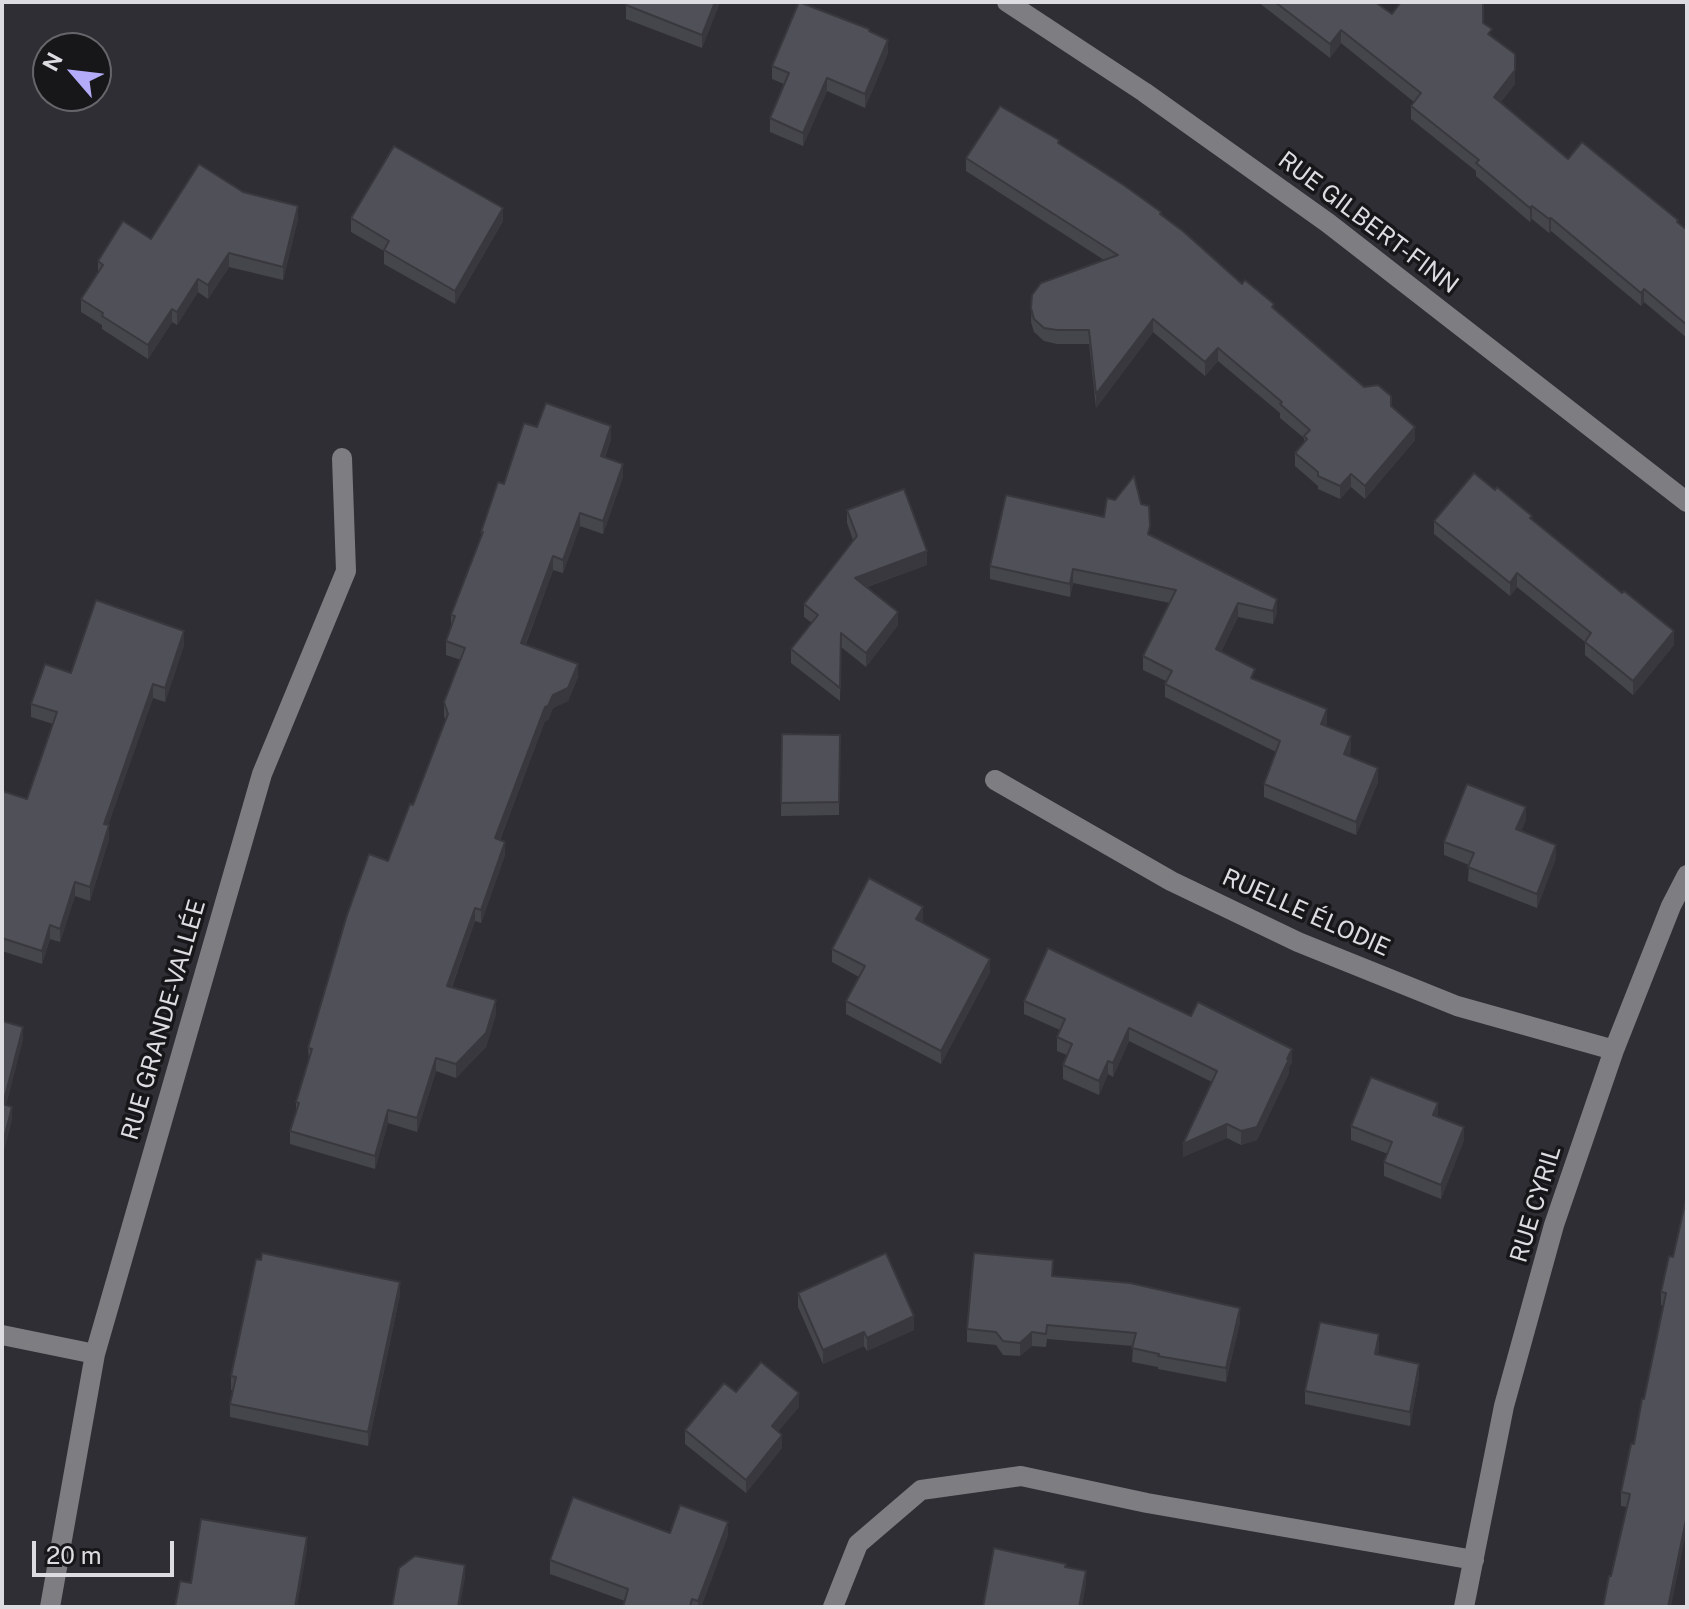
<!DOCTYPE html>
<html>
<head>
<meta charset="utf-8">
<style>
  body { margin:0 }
  #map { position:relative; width:1689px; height:1609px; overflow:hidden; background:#2f2e35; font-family:"Public Sans",sans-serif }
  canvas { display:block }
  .frame { position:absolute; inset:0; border:4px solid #dddde1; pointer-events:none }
  .north { position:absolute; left:32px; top:32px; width:80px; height:80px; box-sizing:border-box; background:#17171a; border:2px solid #66666a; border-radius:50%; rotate:298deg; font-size:22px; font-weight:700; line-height:32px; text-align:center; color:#dddde1 }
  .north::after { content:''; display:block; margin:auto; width:28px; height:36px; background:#b4acf9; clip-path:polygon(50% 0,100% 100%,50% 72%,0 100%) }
  .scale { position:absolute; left:32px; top:1541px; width:142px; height:36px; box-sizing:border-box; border:4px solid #dddde1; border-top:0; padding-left:10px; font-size:24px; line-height:28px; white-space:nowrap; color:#dddde1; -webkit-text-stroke:6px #17171a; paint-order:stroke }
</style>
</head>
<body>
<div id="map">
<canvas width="1689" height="1609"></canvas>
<div class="frame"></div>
<div class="north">N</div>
<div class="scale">20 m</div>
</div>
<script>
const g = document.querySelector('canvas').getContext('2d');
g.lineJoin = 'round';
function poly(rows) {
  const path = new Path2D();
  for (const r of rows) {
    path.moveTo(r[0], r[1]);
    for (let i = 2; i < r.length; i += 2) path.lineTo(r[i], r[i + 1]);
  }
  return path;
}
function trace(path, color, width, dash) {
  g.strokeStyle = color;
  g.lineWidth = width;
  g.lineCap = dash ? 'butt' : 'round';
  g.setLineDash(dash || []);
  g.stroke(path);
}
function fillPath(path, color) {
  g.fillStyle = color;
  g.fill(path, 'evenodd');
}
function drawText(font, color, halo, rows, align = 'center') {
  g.font = font + ' "Public Sans",sans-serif';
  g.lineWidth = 7;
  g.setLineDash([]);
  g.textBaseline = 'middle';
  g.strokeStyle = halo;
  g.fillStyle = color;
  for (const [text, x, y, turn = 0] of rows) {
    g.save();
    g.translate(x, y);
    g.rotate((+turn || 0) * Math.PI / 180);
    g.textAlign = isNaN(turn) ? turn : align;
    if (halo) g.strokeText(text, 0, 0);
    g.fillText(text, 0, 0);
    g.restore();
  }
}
const minor = poly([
  [1007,2,1144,92,1328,223,1687,502],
  [995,780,1171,881,1298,942,1457,1006,1614,1050],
  [2,1335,95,1354],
  [50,1607,95,1354,262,774,346,571,342,458],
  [833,1607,858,1544,921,1490,1021,1476,1147,1503,1474,1560],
  [1464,1607,1504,1406,1554,1225,1614,1050,1671,906,1687,875]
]);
const wall = poly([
  [720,2,702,48,626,19,626,5],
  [1258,2,1375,2,1392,14,1483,23,1492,37,1515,54,1515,84,1500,103,1568,159,1678,223,1687,230,1687,338,1644,302,1641,306,1551,231,1549,233,1532,219,1530,222,1476,176,1476,171,1411,119,1411,106,1414,102,1341,43,1330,58],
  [869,32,888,53,865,108,827,91,803,146,770,132,770,118,784,84,772,79,772,66],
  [1059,144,1161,214,1242,284,1274,309,1364,387,1391,406,1415,440,1365,499,1351,487,1340,499,1318,489,1318,486,1295,466,1295,453,1304,442,1304,438,1280,418,1280,413,1218,361,1205,376,1153,332,1096,408,1089,344,1057,344,1044,341,1034,332,1031,322,1032,295,1104,260,966,171,966,158],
  [243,192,298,219,283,280,229,267,208,299,198,292,177,325,172,322,148,359,102,329,102,325,81,312,81,299,98,273,98,261,151,239],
  [351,218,503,221,455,304,384,264,384,251,351,232],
  [537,427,611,439,605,458,623,477,603,534,580,526,563,573,553,570,526,644,578,677,568,701,553,708,548,720,545,721,500,840,505,855,481,923,475,921,452,987,496,1014,486,1047,456,1078,436,1071,417,1132,388,1123,375,1169,290,1144,290,1131,296,1112,296,1102,309,1061,308,1048,413,805,446,721,444,716,444,702,461,660,446,655,446,641,451,628,451,615,481,538,481,532,504,484],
  [847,510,927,565,867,587,898,625,866,667,841,647,840,701,791,663,791,649,812,623,804,617,804,604,853,540,847,523],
  [1104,517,1150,535,1277,612,1273,624,1238,617,1221,652,1255,680,1327,722,1326,726,1351,750,1349,756,1378,782,1356,835,1264,797,1264,784,1276,752,1165,697,1165,684,1166,681,1143,670,1143,656,1170,603,1073,583,1070,597,990,579,990,566],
  [1532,520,1674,645,1633,695,1585,655,1585,642,1517,587,1510,596,1434,534,1434,521],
  [184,645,165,702,153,698,108,825,109,839,90,901,75,896,60,942,50,939,42,964,2,951,2,791,27,799,53,724,31,717,31,704,71,673],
  [782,734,840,735,839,815,781,816],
  [1526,820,1521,831,1556,858,1537,908,1468,881,1469,865,1444,855,1444,842],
  [923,920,922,922,990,972,941,1064,846,1014,846,1001,859,977,832,962,832,949],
  [1024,1001,1191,1016,1292,1062,1289,1067,1289,1073,1257,1140,1241,1145,1227,1138,1183,1157,1212,1082,1129,1041,1113,1077,1108,1074,1099,1095,1063,1079,1063,1065,1067,1055,1057,1051,1057,1037,1060,1030,1024,1014],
  [1438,1117,1464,1140,1441,1199,1384,1176,1384,1162,1388,1154,1351,1140,1351,1126],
  [1673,1257,1687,1528,1611,1576,1627,1507,1621,1506,1621,1492,1634,1444,1664,1306,1661,1305,1661,1292],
  [1053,1276,1240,1322,1226,1382,1158,1369,1158,1367,1132,1362,1133,1346,1047,1339,1046,1347,1032,1346,1020,1356,1003,1355,996,1345,967,1342,967,1329],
  [798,1293,914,1330,867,1351,864,1346,823,1364,798,1307],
  [400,1295,368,1446,230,1417,230,1404,233,1390,231,1390,231,1376],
  [1379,1348,1378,1355,1419,1377,1410,1426,1305,1404,1305,1391],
  [736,1392,799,1407,778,1431,782,1448,746,1493,685,1444,685,1430],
  [670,1533,728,1535,701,1607,623,1607,625,1601,550,1574,550,1560]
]);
const shadedWall = poly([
  [715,2,720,2,702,48,702,35],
  [1341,30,1341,43,1330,58,1330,44],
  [888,40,888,53,865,108,865,94],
  [1515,70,1515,84,1494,111,1494,97],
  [827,78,827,91,803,146,803,133],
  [298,206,298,219,283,280,283,267],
  [1532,206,1532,219,1530,222,1530,208],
  [503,208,503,221,455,304,455,291],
  [1551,218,1551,231,1549,233,1549,219],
  [229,253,229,267,208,299,208,285],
  [198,279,198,292,177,325,177,312],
  [1644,289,1644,302,1641,306,1641,293],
  [172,309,172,322,148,359,148,345],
  [1153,319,1153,332,1096,408,1096,394],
  [1218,348,1218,361,1205,376,1205,362],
  [611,426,611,439,601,470,601,456],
  [1415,427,1415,440,1365,499,1365,486],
  [623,464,623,477,603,534,603,521],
  [1351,474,1351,487,1340,499,1340,486],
  [580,513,580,526,563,573,563,560],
  [927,551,927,565,855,591,855,578],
  [553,556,553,570,521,656,521,643],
  [1073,569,1073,583,1070,597,1070,584],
  [1517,573,1517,587,1510,596,1510,583],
  [1277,599,1277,612,1273,624,1273,611],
  [1238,603,1238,617,1216,662,1216,649],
  [898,612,898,625,866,667,866,653],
  [184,631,184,645,165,702,165,688],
  [1674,631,1674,645,1633,695,1633,681],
  [578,664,578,677,568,701,553,708,548,720,545,721,495,852,495,838,545,707,553,695],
  [153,684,153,698,104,837,104,824],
  [1327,709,1327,722,1321,738,1321,724],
  [1351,736,1351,750,1344,767,1344,754],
  [1378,768,1378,782,1356,835,1356,822],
  [1526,807,1526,820,1516,843,1516,829],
  [109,825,109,839,90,901,90,887],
  [505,842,505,855,481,923,481,910],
  [1556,845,1556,858,1537,908,1537,894],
  [75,882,75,896,60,942,60,929],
  [923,907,923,920,916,933,916,919],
  [475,908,475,921,447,999,447,986],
  [50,925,50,939,42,964,42,951],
  [990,959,990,972,941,1064,941,1051],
  [496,1000,496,1014,486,1047,456,1078,456,1064],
  [23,1027,23,1040,3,1118,3,1104],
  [1129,1028,1129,1041,1113,1077,1113,1063],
  [1292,1049,1292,1062,1289,1067,1289,1073,1257,1140,1241,1145,1241,1131,1287,1059],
  [436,1058,436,1071,417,1132,417,1118],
  [1108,1061,1108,1074,1099,1095,1099,1081],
  [1438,1103,1438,1117,1433,1115],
  [12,1107,12,1120,2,1159,2,1146],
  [388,1110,388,1123,375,1169,375,1156],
  [1227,1124,1227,1138,1183,1157,1183,1144],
  [1464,1127,1464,1140,1441,1199,1441,1185],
  [400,1282,400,1295,368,1446,368,1432],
  [1240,1308,1240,1322,1226,1382,1226,1368],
  [914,1316,914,1330,867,1351,867,1338],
  [864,1332,864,1346,823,1364,823,1350],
  [1032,1332,1032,1346,1020,1356,1020,1343],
  [1379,1334,1379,1348,1375,1368,1375,1354],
  [1419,1364,1419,1377,1410,1426,1410,1412],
  [799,1393,799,1407,772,1439,772,1426],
  [782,1435,782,1448,746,1493,746,1480],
  [1687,1515,1687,1528,1671,1607,1668,1607],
  [728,1522,728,1535,701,1607,698,1607,698,1601],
  [307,1537,307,1550,297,1607,295,1607],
  [465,1565,465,1578,460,1607,458,1607],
  [1086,1571,1086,1584,1082,1607,1079,1607]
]);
const building = poly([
  [628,2,715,2,702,35,626,5,628,2],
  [799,2,869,29,869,31,888,40,865,94,827,78,803,133,770,118,789,73,772,66,799,2],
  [1275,2,1375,2,1392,14,1401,2,1483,2,1483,23,1492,29,1488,34,1515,54,1515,70,1494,97,1568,159,1582,142,1678,220,1677,222,1687,230,1687,325,1644,289,1641,293,1551,218,1549,219,1532,206,1530,208,1476,163,1479,160,1411,106,1421,93,1341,30,1330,44,1275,2],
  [1000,106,1059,140,1058,143,1125,186,1161,212,1160,214,1184,232,1242,284,1245,280,1274,304,1272,307,1364,387,1378,385,1391,396,1391,406,1415,427,1365,486,1351,474,1340,486,1318,476,1318,472,1295,453,1307,439,1304,436,1310,430,1280,404,1282,402,1218,348,1205,362,1153,319,1096,394,1089,330,1057,330,1044,328,1034,319,1031,308,1032,295,1041,283,1118,255,966,158,1000,106],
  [394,146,503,208,455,291,384,250,389,241,351,218,394,146],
  [199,164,243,192,298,206,283,267,229,253,208,285,198,279,177,312,172,309,148,345,102,316,103,313,81,299,103,265,98,261,123,221,151,239,199,164],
  [546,403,611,426,601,456,623,464,603,521,580,513,563,560,553,556,521,643,578,664,568,688,553,695,548,706,545,707,495,838,505,842,481,910,475,908,447,986,496,1000,486,1033,456,1064,436,1058,417,1118,388,1110,375,1156,290,1131,299,1103,296,1102,312,1049,308,1048,347,915,369,854,388,861,410,804,413,805,448,714,444,702,465,648,446,641,455,616,451,615,483,532,481,532,498,482,504,484,524,423,537,427,546,403],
  [1474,473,1495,490,1497,487,1532,516,1530,518,1622,593,1624,591,1674,631,1633,681,1585,642,1591,633,1517,573,1510,583,1434,521,1474,473],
  [1134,476,1141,504,1149,506,1150,526,1148,534,1277,599,1273,611,1238,603,1216,649,1255,669,1251,678,1327,709,1321,724,1351,736,1344,754,1378,768,1356,822,1264,784,1280,741,1165,684,1172,671,1143,656,1176,590,1073,569,1070,584,990,566,1006,495,1104,517,1107,498,1115,500,1134,476],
  [904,489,927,551,855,578,898,612,866,653,841,633,840,688,791,649,818,615,804,604,857,536,847,510,904,489],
  [96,600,184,631,165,688,153,684,104,824,109,825,90,887,75,882,60,929,50,925,42,951,2,938,2,791,27,799,57,712,31,704,45,664,71,673,96,600],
  [782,734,840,735,839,802,781,803,782,734],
  [1467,784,1526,807,1516,829,1556,845,1537,894,1468,867,1474,853,1444,842,1467,784],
  [869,878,923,907,916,919,990,959,941,1051,846,1001,865,966,832,949,869,878],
  [1048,948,1191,1016,1198,1002,1292,1049,1287,1059,1289,1059,1257,1127,1241,1131,1227,1124,1183,1144,1217,1071,1129,1028,1113,1063,1108,1061,1099,1081,1063,1065,1072,1044,1057,1037,1065,1019,1024,1001,1048,948],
  [2,1021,23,1027,3,1104,12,1107,2,1146,2,1021],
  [1371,1077,1438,1103,1433,1115,1464,1127,1441,1185,1384,1162,1392,1142,1351,1126,1371,1077],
  [1687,1195,1687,1515,1668,1607,1603,1607,1609,1576,1611,1576,1630,1494,1621,1492,1631,1444,1634,1444,1642,1399,1644,1399,1666,1293,1661,1292,1669,1256,1673,1257,1687,1195],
  [262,1253,400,1282,368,1432,230,1404,236,1377,231,1376,256,1259,261,1260,262,1253],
  [886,1253,914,1316,867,1338,864,1332,823,1350,798,1293,886,1253],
  [974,1253,1053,1260,1052,1276,1130,1283,1240,1308,1226,1368,1158,1356,1159,1354,1132,1348,1136,1333,1047,1325,1046,1334,1032,1332,1020,1343,1003,1341,996,1332,967,1329,974,1253],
  [1320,1322,1379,1334,1375,1354,1419,1364,1410,1412,1305,1391,1320,1322],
  [761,1362,799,1393,772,1426,782,1435,746,1480,685,1430,724,1383,736,1392,761,1362],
  [573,1497,670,1533,680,1505,728,1522,698,1601,692,1599,690,1607,623,1607,628,1589,550,1560,573,1497],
  [201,1519,307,1537,295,1607,175,1607,180,1581,191,1583,201,1519],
  [994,1548,1066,1564,1065,1567,1086,1571,1079,1607,983,1607,994,1548],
  [415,1556,465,1565,458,1607,392,1607,399,1568,415,1556]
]);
const streetNames = [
  ["RUE GILBERT-FINN",1368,223,37],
  ["RUELLE ÉLODIE",1306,913,24],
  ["RUE GRANDE-VALLÉE",164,1020,-74],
  ["RUE CYRIL",1536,1204,-73]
];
trace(minor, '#7e7d81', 20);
fillPath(wall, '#45454c');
fillPath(shadedWall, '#38383e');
fillPath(building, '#505058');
trace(building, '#38383e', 2);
drawText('24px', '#dddde1', '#17171a', streetNames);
</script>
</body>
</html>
